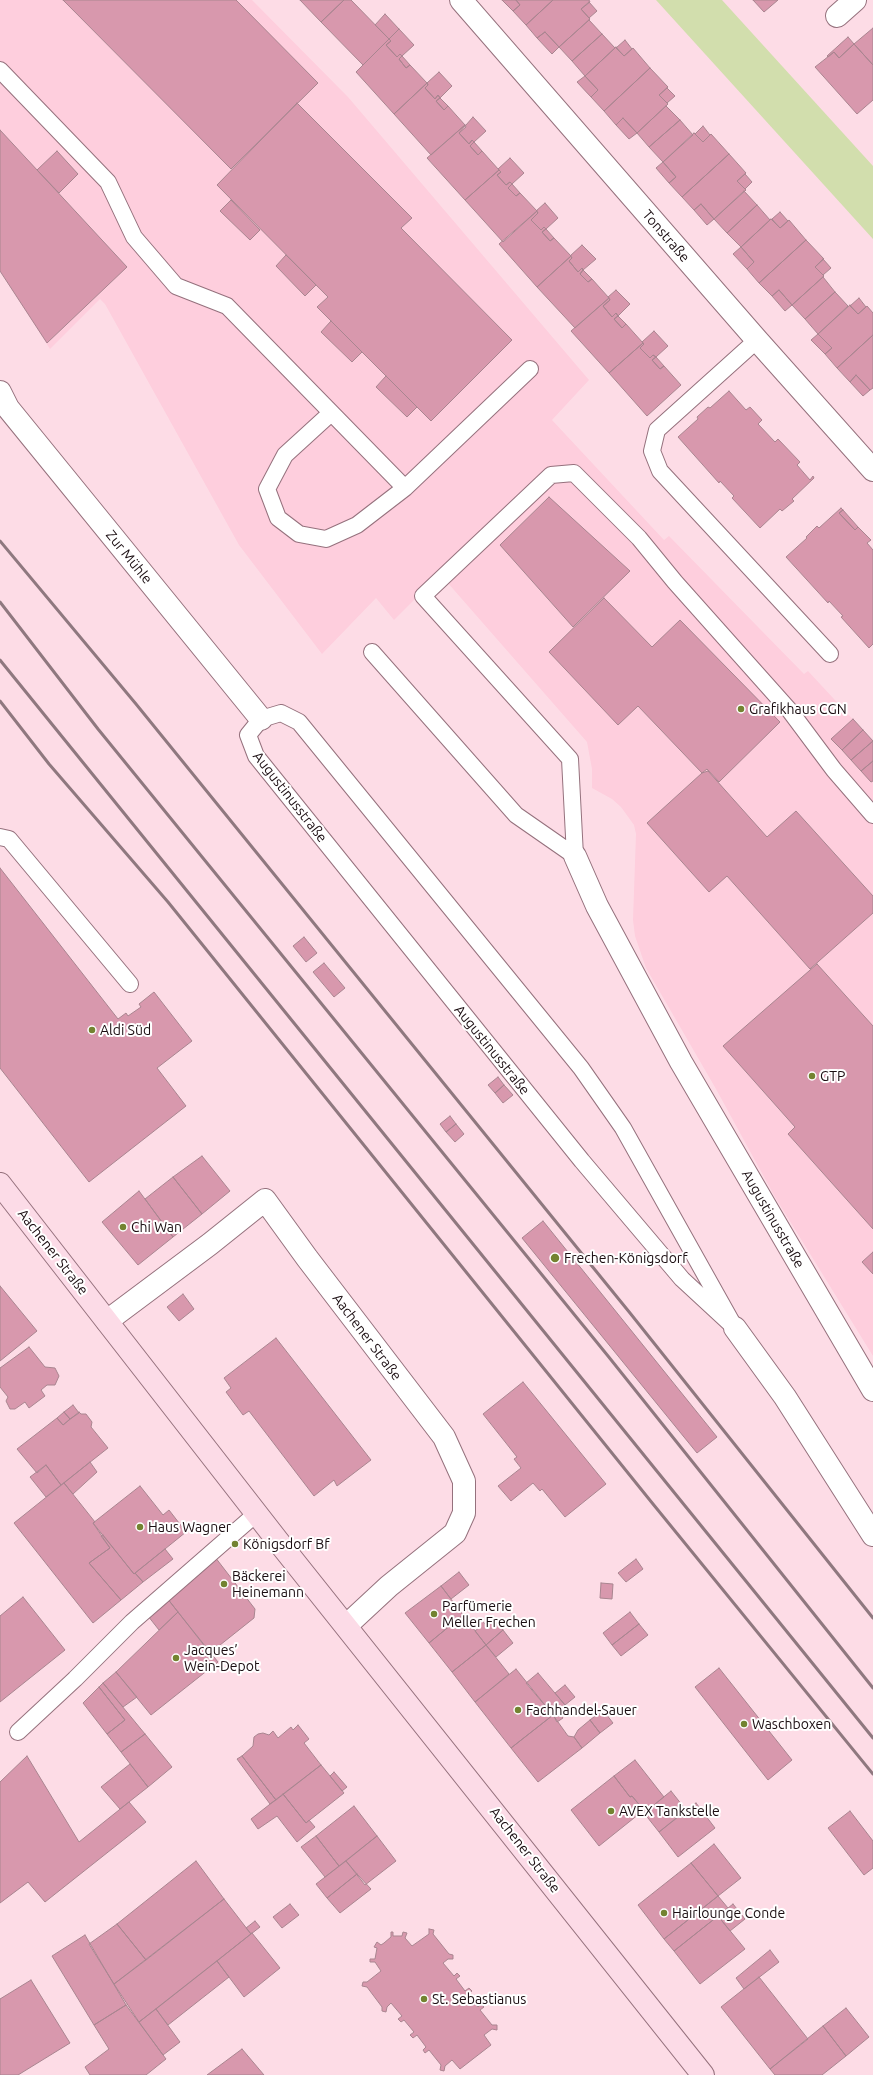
<!DOCTYPE html>
<html>
<head>
<meta charset="utf-8">
<style>
  body { margin:0 }
  canvas { display:block; background:#fddce6 }
</style>
</head>
<body>
<canvas width="873" height="2075"></canvas>
<script>
const g = document.querySelector('canvas').getContext('2d');
g.lineJoin = 'round';
function fillPath(path, color) {
  g.fillStyle = color;
  g.fill(path, 'evenodd');
}
function poly(rows) {
  const path = new Path2D();
  for (const r of rows) {
    path.moveTo(r[0], r[1]);
    for (let i = 2; i < r.length; i += 2) path.lineTo(r[i], r[i + 1]);
  }
  return path;
}
function trace(path, color, width, dash) {
  g.strokeStyle = color;
  g.lineWidth = width;
  g.lineCap = dash ? 'butt' : 'round';
  g.setLineDash(dash || []);
  g.stroke(path);
}
function drawText(font, color, halo, rows, align = 'center') {
  g.font = font + ' Ubuntu,sans-serif';
  g.lineWidth = 4;
  g.setLineDash([]);
  g.textBaseline = 'middle';
  g.strokeStyle = halo;
  g.fillStyle = color;
  for (const [text, x, y, turn = 0] of rows) {
    g.save();
    g.translate(x, y);
    g.rotate((+turn || 0) * Math.PI / 180);
    g.textAlign = isNaN(turn) ? turn : align;
    if (halo) g.strokeText(text, 0, 0);
    g.fillText(text, 0, 0);
    g.restore();
  }
}
const built = poly([
  [0,0,252,0,348,97,589,380,552,420,664,540,669,536,804,674,808,671,873,741,873,1356,775,1197,716,1089,646,968,635,936,633,920,636,834,634,825,621,807,612,799,592,788,592,769,587,742,440,574,394,620,376,598,322,654,239,545,105,304,100,299,50,349,0,271]
]);
const green = poly([
  [656,0,722,0,873,166,873,239]
]);
const building = poly([
  [63,0,236,0,318,83,231,169,63,0],
  [300,0,344,0,321,22,300,0],
  [344,0,351,0,389,39,363,65,321,22,344,0],
  [502,0,516,0,520,5,513,11,502,0],
  [516,0,553,0,526,25,513,11,520,5,516,0],
  [553,0,589,0,590,2,581,9,590,19,559,47,545,32,537,38,526,25,553,0],
  [753,0,778,0,764,12,753,0],
  [589,2,597,11,589,18,581,9,589,2],
  [385,14,399,29,389,39,375,25,385,14],
  [589,20,602,34,572,61,559,47,589,20],
  [873,28,873,65,854,44,873,28],
  [399,29,414,45,402,56,400,54,397,57,386,45,391,41,389,39,399,29],
  [545,32,559,47,552,54,537,38,545,32],
  [602,34,615,48,585,76,572,61,602,34],
  [848,37,854,44,839,58,834,52,828,57,827,56,848,37],
  [389,39,391,41,386,45,397,57,400,54,402,56,399,59,406,68,410,65,427,83,394,114,356,72,389,39],
  [625,40,632,49,624,56,616,48,625,40],
  [854,44,873,65,873,100,857,114,815,67,834,52,839,58,854,44],
  [616,47,624,56,633,48,650,68,604,111,591,97,598,90,585,76,616,47],
  [402,56,410,65,406,68,399,59,402,56],
  [650,68,668,87,659,95,668,104,637,133,623,118,616,125,604,111,650,68],
  [439,72,452,86,440,98,438,95,435,99,425,88,428,85,427,83,439,72],
  [585,76,598,90,591,97,577,82,585,76],
  [427,83,428,85,425,88,435,99,438,95,440,98,436,101,444,110,448,106,465,125,431,155,394,114,427,83],
  [667,88,675,96,667,103,659,95,667,88],
  [440,98,448,106,444,110,436,101,440,98],
  [297,103,412,218,401,228,512,340,431,421,317,307,328,297,217,185,297,103],
  [666,106,680,120,649,147,637,133,666,106],
  [473,117,486,131,474,142,472,140,469,144,459,133,473,117],
  [623,118,637,133,629,139,616,125,623,118],
  [680,120,693,135,663,162,649,147,680,120],
  [465,125,466,127,459,133,469,144,472,140,474,142,470,146,478,155,482,151,499,170,465,200,427,158,465,125],
  [703,126,710,135,703,142,695,134,703,126],
  [0,130,127,267,47,343,0,271,0,130],
  [694,133,703,142,711,134,729,154,682,197,669,183,676,177,663,162,694,133],
  [474,142,482,151,478,155,470,146,474,142],
  [57,151,78,174,59,193,37,170,57,151],
  [729,154,746,173,737,181,746,190,714,219,701,204,694,210,682,197,729,154],
  [510,158,524,173,512,184,510,182,506,185,497,175,501,172,498,169,510,158],
  [663,162,676,177,669,183,656,168,663,162],
  [499,170,501,172,497,175,506,185,510,182,512,184,508,188,516,196,520,193,537,211,503,242,465,200,499,170],
  [745,174,752,182,745,189,737,181,745,174],
  [512,184,520,193,516,196,508,188,512,184],
  [744,191,757,205,727,233,714,219,744,191],
  [231,200,260,230,250,240,220,211,231,200],
  [545,203,558,218,546,229,544,227,541,230,531,220,538,213,536,211,545,203],
  [701,204,714,219,707,225,694,210,701,204],
  [757,205,770,220,741,247,727,233,757,205],
  [537,211,538,213,531,220,541,230,544,227,546,229,542,232,550,241,554,238,571,256,537,287,499,244,537,211],
  [780,212,788,221,780,228,772,219,780,212],
  [771,219,780,228,789,220,806,240,759,283,747,269,754,262,741,247,771,219],
  [546,229,554,238,550,241,542,232,546,229],
  [806,240,824,259,815,267,824,276,792,305,779,290,772,296,759,283,806,240],
  [582,245,596,259,583,270,582,268,578,272,569,261,572,258,570,256,582,245],
  [741,247,754,262,747,269,733,254,741,247],
  [286,255,316,285,305,296,276,266,286,255],
  [571,256,572,258,569,261,578,272,582,268,583,270,580,274,588,282,592,279,609,298,575,328,537,287,571,256],
  [823,259,831,268,823,275,815,267,823,259],
  [583,270,592,279,588,282,580,274,583,270],
  [823,277,835,292,805,319,792,305,823,277],
  [616,290,630,304,618,316,616,313,612,317,603,306,610,300,608,297,616,290],
  [779,290,792,305,785,311,772,296,779,290],
  [835,292,848,306,818,334,805,319,835,292],
  [609,298,610,300,603,306,612,317,616,313,618,316,614,319,622,328,626,324,643,343,609,373,571,331,609,298],
  [859,298,866,307,858,314,850,306,859,298],
  [850,305,858,314,867,306,873,313,873,335,837,368,825,354,832,348,818,334,850,305],
  [618,316,626,324,622,328,614,319,618,316],
  [331,321,362,352,352,362,321,332,331,321],
  [654,331,668,346,656,357,653,355,650,358,640,348,644,344,642,342,654,331],
  [818,334,832,348,825,354,811,340,818,334],
  [873,335,873,388,870,390,856,375,850,382,837,368,873,335],
  [643,343,644,344,640,348,650,358,653,355,656,357,652,360,660,369,664,366,681,385,647,416,609,373,643,343],
  [656,357,664,366,660,369,652,360,656,357],
  [856,375,870,390,863,396,850,382,856,375],
  [386,376,417,407,407,417,376,387,386,376],
  [729,391,746,410,750,407,762,420,758,424,775,442,778,439,800,462,797,465,810,480,813,476,814,478,792,499,794,501,782,511,780,509,760,528,732,498,734,496,720,481,719,483,678,437,698,419,697,417,708,407,710,408,729,391],
  [549,497,630,571,573,627,500,545,549,497],
  [841,508,843,510,839,513,855,530,858,527,871,540,867,543,873,550,873,644,869,648,841,617,843,616,829,601,828,603,786,557,807,538,806,537,817,526,819,528,841,508],
  [843,510,858,527,855,530,839,513,843,510],
  [604,598,652,647,680,620,780,722,719,782,707,769,702,773,638,706,618,725,549,652,604,598],
  [853,719,863,730,842,750,831,739,853,719],
  [863,730,873,741,851,760,842,750,863,730],
  [873,741,873,761,861,771,851,760,873,741],
  [873,761,873,781,871,782,861,771,873,761],
  [708,771,767,837,796,811,873,896,873,913,810,969,727,876,709,892,647,823,702,773,708,771],
  [0,868,118,1019,126,1013,128,1016,141,1007,139,1004,154,992,192,1041,157,1068,186,1106,89,1182,0,1068,0,868],
  [304,937,317,953,306,962,293,946,304,937],
  [324,963,345,988,334,997,313,972,324,963],
  [817,964,873,1026,873,1229,788,1134,795,1127,723,1046,817,964],
  [498,1077,504,1085,495,1093,488,1085,498,1077],
  [504,1085,513,1095,503,1103,495,1093,504,1085],
  [450,1116,456,1124,446,1132,440,1124,450,1116],
  [456,1124,464,1134,455,1142,446,1132,456,1124],
  [202,1156,230,1191,202,1214,173,1177,202,1156],
  [173,1177,202,1214,173,1237,145,1199,173,1177],
  [139,1191,173,1237,138,1265,102,1222,139,1191],
  [543,1221,717,1437,697,1453,522,1238,543,1221],
  [873,1252,873,1274,862,1262,873,1252],
  [0,1286,37,1331,0,1361,0,1286],
  [183,1294,194,1309,179,1321,167,1307,183,1294],
  [276,1338,371,1460,337,1486,334,1480,314,1496,249,1411,243,1415,226,1392,231,1388,224,1378,276,1338],
  [29,1347,45,1367,55,1368,59,1376,55,1385,47,1385,41,1390,45,1396,29,1408,25,1402,15,1409,10,1409,6,1401,8,1397,0,1387,0,1368,29,1347],
  [523,1382,606,1484,565,1517,542,1489,540,1491,533,1483,511,1501,498,1486,521,1468,514,1459,517,1457,483,1414,523,1382],
  [73,1405,79,1413,70,1419,64,1412,73,1405],
  [64,1412,70,1419,63,1425,57,1418,64,1412],
  [79,1412,81,1414,86,1414,92,1422,91,1427,108,1448,61,1485,46,1465,37,1473,17,1449,57,1418,63,1425,79,1412],
  [90,1462,97,1472,73,1494,64,1483,90,1462],
  [46,1465,61,1485,46,1497,30,1477,46,1465],
  [64,1483,95,1522,93,1523,110,1548,89,1563,121,1600,93,1623,14,1523,64,1483],
  [140,1486,163,1515,169,1510,186,1532,134,1574,93,1523,140,1486],
  [103,1535,134,1574,135,1573,143,1582,121,1600,89,1563,110,1548,101,1536,103,1535],
  [165,1549,173,1559,143,1582,135,1573,165,1549],
  [215,1557,255,1609,254,1618,210,1653,167,1598,215,1557],
  [636,1559,643,1569,626,1582,618,1573,636,1559],
  [459,1572,469,1585,451,1599,441,1586,459,1572],
  [601,1583,613,1584,612,1599,600,1598,601,1583],
  [441,1586,463,1615,429,1643,405,1613,441,1586],
  [23,1597,65,1650,0,1702,0,1616,23,1597],
  [167,1598,178,1612,159,1630,148,1616,167,1598],
  [178,1612,218,1662,151,1715,116,1672,178,1612],
  [630,1612,639,1624,612,1645,603,1633,630,1612],
  [463,1615,486,1645,452,1672,429,1643,463,1615],
  [493,1617,503,1630,486,1645,475,1631,480,1627,477,1623,481,1619,485,1624,493,1617],
  [639,1624,648,1635,621,1656,612,1645,639,1624],
  [503,1630,513,1643,496,1657,486,1645,503,1630],
  [486,1645,509,1674,475,1702,452,1672,486,1645],
  [719,1668,792,1760,768,1780,695,1687,719,1668],
  [516,1669,553,1715,511,1748,475,1702,516,1669],
  [116,1672,137,1697,123,1707,103,1683,116,1672],
  [538,1673,565,1705,553,1715,526,1683,538,1673],
  [103,1683,145,1734,121,1752,107,1734,125,1720,99,1687,103,1683],
  [565,1685,575,1697,565,1705,555,1693,565,1685],
  [99,1687,125,1720,107,1734,83,1703,99,1687],
  [603,1710,613,1723,600,1733,590,1720,603,1710],
  [558,1711,563,1718,557,1722,553,1715,558,1711],
  [553,1715,568,1736,574,1737,582,1748,538,1782,511,1748,553,1715],
  [590,1720,600,1733,582,1748,574,1737,578,1730,590,1720],
  [298,1725,309,1739,304,1743,321,1765,276,1800,242,1756,253,1746,254,1737,258,1734,263,1733,269,1735,273,1731,278,1738,291,1727,293,1730,298,1725],
  [145,1734,172,1767,148,1787,121,1752,145,1734],
  [27,1756,79,1842,129,1802,146,1822,45,1902,28,1882,0,1903,0,1782,27,1756],
  [242,1756,276,1800,270,1804,237,1759,242,1756],
  [635,1760,664,1797,645,1812,632,1796,630,1797,614,1776,635,1760],
  [130,1764,148,1787,120,1809,101,1787,130,1764],
  [321,1765,344,1793,306,1823,283,1794,321,1765],
  [334,1772,347,1787,342,1791,330,1776,334,1772],
  [614,1776,630,1797,632,1796,644,1810,599,1846,571,1810,614,1776],
  [671,1791,686,1810,659,1832,644,1813,671,1791],
  [283,1794,306,1823,309,1820,315,1827,297,1842,277,1816,258,1829,251,1819,283,1794],
  [696,1803,715,1828,678,1857,659,1832,696,1803],
  [354,1806,377,1836,339,1866,316,1836,354,1806],
  [850,1811,873,1841,873,1868,864,1875,828,1828,850,1811],
  [316,1836,339,1866,325,1877,301,1847,316,1836],
  [377,1836,396,1861,365,1885,346,1861,377,1836],
  [714,1844,741,1878,718,1896,691,1863,714,1844],
  [196,1861,224,1899,146,1960,117,1924,196,1861],
  [346,1861,357,1874,327,1898,316,1884,346,1861],
  [691,1863,718,1896,664,1939,638,1905,691,1863],
  [357,1874,371,1889,340,1913,327,1898,357,1874],
  [718,1896,728,1908,674,1951,664,1939,718,1896],
  [224,1899,251,1934,139,2022,114,1984,224,1899],
  [290,1904,299,1915,282,1928,273,1917,290,1904],
  [733,1904,745,1919,730,1931,718,1916,733,1904],
  [718,1916,745,1949,700,1984,674,1951,718,1916],
  [255,1921,260,1927,251,1934,246,1928,255,1921],
  [117,1924,146,1960,114,1984,89,1944,117,1924],
  [429,1929,434,1930,433,1934,449,1954,453,1955,453,1959,448,1959,443,1963,454,1976,457,1973,460,1976,456,1979,465,1991,469,1988,472,1991,468,1994,478,2007,481,2004,484,2007,480,2010,492,2025,497,2025,497,2030,492,2029,484,2035,491,2045,460,2069,452,2060,445,2066,444,2071,440,2070,441,2065,429,2050,425,2053,423,2050,426,2047,417,2035,413,2038,410,2035,414,2032,404,2020,401,2022,398,2019,402,2016,391,2003,387,2007,386,2012,382,2011,382,2007,367,1987,362,1986,363,1982,367,1982,381,1971,375,1962,370,1962,370,1959,375,1959,377,1948,374,1947,377,1942,381,1945,384,1943,391,1937,391,1932,393,1932,393,1936,402,1936,403,1932,407,1933,405,1938,412,1946,429,1934,429,1929],
  [252,1933,280,1968,244,1997,217,1961,252,1933],
  [85,1935,126,2005,94,2025,52,1956,85,1935],
  [770,1950,779,1962,744,1989,736,1978,770,1950],
  [217,1961,229,1977,168,2025,156,2009,217,1961],
  [759,1977,808,2039,770,2069,721,2007,759,1977],
  [31,1980,70,2043,18,2075,0,2075,0,1999,31,1980],
  [126,2005,166,2059,146,2075,90,2075,85,2067,109,2049,94,2025,126,2005],
  [846,2008,869,2037,846,2056,823,2026,846,2008],
  [156,2009,180,2042,163,2055,139,2022,156,2009],
  [823,2026,846,2056,822,2075,775,2075,770,2069,823,2026],
  [242,2049,264,2075,207,2075,242,2049]
]);
const service = poly([
  [0,70,108,182,134,237,176,286,227,306,405,488],
  [757,340,657,430,652,451,660,471,830,654],
  [331,413,285,455,267,489,278,518,299,534,326,539,357,525,405,488,530,369],
  [372,652,516,815,575,856],
  [281,713,299,722,581,1068,623,1128,735,1328,682,1279,582,1161,256,756,248,735,261,719,281,713],
  [0,837,9,839,130,984],
  [575,856,570,759,423,596,551,475,574,473,639,538,675,582,790,711,834,770,873,815],
  [18,1732,75,1679,132,1622,257,1513]
]);
const minor = poly([
  [461,0,757,340,873,470],
  [837,16,855,0],
  [0,392,8,408,261,719],
  [575,856,597,906,681,1062,873,1390],
  [107,1321,210,1244,265,1200,307,1258,444,1437,464,1481,464,1513,455,1533,389,1586,347,1625],
  [735,1328,785,1397,873,1535]
]);
const secondary = poly([
  [0,1184,281,1545,703,2075]
]);
const rail = poly([
  [0,541,136,704,630,1313,873,1618],
  [0,602,98,729,608,1356,873,1688],
  [0,660,873,1738],
  [0,701,49,764,168,902,653,1504,873,1774]
]);
const markers = [
  [741,709,4,"#738331"],
  [92,1030,4,"#738331"],
  [812,1076,4,"#738331"],
  [123,1227,4,"#738331"],
  [555,1258,5,"#738331"],
  [140,1527,4,"#738331"],
  [235,1544,4,"#738331"],
  [224,1584,4,"#738331"],
  [434,1614,4,"#738331"],
  [176,1658,4,"#738331"],
  [518,1710,4,"#738331"],
  [744,1724,4,"#738331"],
  [611,1811,4,"#738331"],
  [664,1913,4,"#738331"],
  [424,1999,4,"#738331"]
];
const streetNames = [
  ["Tonstraße",666,236,49],
  ["Zur Mühle",129,557,51],
  ["Augustinusstraße",290,797,52],
  ["Augustinusstraße",492,1050,51],
  ["Augustinusstraße",773,1219,60],
  ["Aachener Straße",53,1252,52],
  ["Aachener Straße",367,1337,53],
  ["Aachener Straße",525,1850,52]
];
const poiNames = [
  ["Grafikhaus CGN",749,709],
  ["Aldi Süd",100,1030],
  ["GTP",820,1076],
  ["Chi Wan",131,1227],
  ["Frechen-Königsdorf",564,1258],
  ["Haus Wagner",148,1527],
  ["Königsdorf Bf",243,1544],
  ["Bäckerei",232,1576],
  ["Heinemann",232,1592],
  ["Parfümerie",442,1606],
  ["Meller Frechen",442,1622],
  ["Jacques’",184,1650],
  ["Wein-Depot",184,1666],
  ["Fachhandel-Sauer",526,1710],
  ["Waschboxen",752,1724],
  ["AVEX Tankstelle",619,1811],
  ["Hairlounge Conde",672,1913],
  ["St. Sebastianus",432,1999]
];
fillPath(built, '#fecedd');
fillPath(green, '#d2dead');
fillPath(building, '#d898ad');
trace(building, '#a98590', 1);
trace(service, '#95717d', 18);
trace(minor, '#95717d', 24);
trace(secondary, '#95717d', 24);
trace(service, '#fff', 16);
trace(minor, '#fff', 22);
trace(secondary, '#fcdbe7', 22);
trace(rail, '#8f787f', 3);
for (const [x, y, r, color] of markers) {
  const dot = new Path2D();
  dot.arc(x, y, r, 0, 2 * Math.PI);
  g.fillStyle = color;
  g.fill(dot);
  trace(dot, '#fff', 1.5);
}
drawText('14px', '#1a0d11', '#fff', streetNames);
drawText('14px', '#1a0d11', '#fff', poiNames, 'left');
</script>
</body>
</html>
